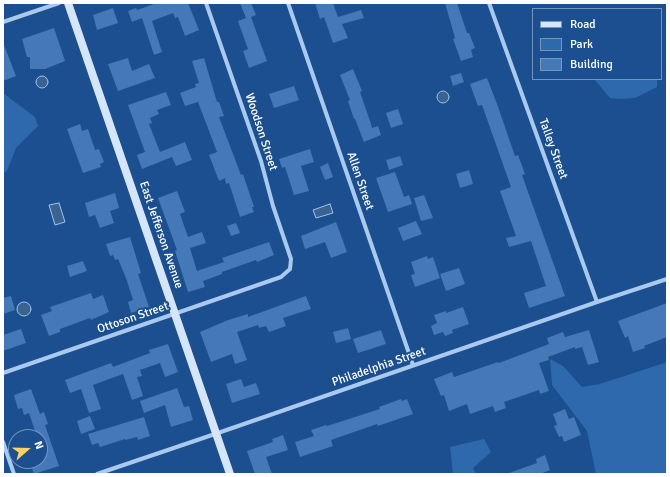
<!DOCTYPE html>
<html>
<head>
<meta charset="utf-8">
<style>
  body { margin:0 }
  #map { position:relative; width:670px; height:477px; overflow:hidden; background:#1b4f8f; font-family:Signika,sans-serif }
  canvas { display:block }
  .frame { position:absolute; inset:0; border:4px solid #fff; pointer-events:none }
  .legend { position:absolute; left:532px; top:8px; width:130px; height:72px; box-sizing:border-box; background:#1b4f8f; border:1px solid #7695bc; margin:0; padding:5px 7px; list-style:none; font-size:12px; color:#fff }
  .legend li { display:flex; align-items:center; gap:8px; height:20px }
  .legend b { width:20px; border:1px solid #7695bc }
  .north { position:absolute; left:8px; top:429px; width:40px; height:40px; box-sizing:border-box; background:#1b4f8f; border:1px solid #7695bc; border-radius:50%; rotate:70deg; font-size:11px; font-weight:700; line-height:16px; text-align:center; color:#fff }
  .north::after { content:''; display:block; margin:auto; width:14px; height:18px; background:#ffd166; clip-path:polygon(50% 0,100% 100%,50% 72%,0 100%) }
</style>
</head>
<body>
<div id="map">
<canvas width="670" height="477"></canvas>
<div class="frame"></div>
<ul class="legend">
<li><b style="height:5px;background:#d6e6fa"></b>Road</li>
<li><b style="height:11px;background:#2e69ad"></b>Park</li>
<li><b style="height:11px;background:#4478b7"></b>Building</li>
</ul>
<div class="north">N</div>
</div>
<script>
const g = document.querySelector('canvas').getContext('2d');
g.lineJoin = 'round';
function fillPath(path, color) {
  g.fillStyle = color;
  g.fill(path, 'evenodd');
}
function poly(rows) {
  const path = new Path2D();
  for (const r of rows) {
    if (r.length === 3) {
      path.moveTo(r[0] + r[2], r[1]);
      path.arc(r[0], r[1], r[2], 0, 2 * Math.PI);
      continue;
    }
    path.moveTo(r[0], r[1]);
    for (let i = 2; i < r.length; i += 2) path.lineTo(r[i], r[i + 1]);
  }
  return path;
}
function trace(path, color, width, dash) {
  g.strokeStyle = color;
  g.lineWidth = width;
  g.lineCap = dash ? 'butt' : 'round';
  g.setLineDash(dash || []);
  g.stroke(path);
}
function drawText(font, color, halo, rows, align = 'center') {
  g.font = font + ' Signika,sans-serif';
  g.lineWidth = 4;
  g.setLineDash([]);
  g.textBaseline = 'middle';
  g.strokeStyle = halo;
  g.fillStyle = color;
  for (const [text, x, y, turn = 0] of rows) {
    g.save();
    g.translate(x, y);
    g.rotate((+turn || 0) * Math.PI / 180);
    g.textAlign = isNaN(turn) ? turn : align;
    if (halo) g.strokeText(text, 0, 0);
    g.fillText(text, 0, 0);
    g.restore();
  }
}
const green = poly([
  [594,79,657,79,657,87,635,98,619,99,610,98],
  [3,93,35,117,38,126,16,148,7,171,3,173],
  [550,359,563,366,582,387,600,384,667,362,667,474,596,474,587,431,552,385],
  [484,439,491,452,473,468,476,474,453,474,450,447]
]);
const water = poly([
  [42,82,6],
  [443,97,6],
  [59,203,65,222,55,225,49,205,59,203],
  [330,204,333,213,316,218,313,210,330,204],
  [24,309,7]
]);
const building = poly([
  [157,3,188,3,199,30,185,36,178,17,175,18,173,13,152,21,162,52,154,55,142,18,132,22,128,11,136,8,137,10],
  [240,3,251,3,256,15,251,17,267,61,249,68,243,51,248,49,238,21,246,18],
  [315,3,333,3,338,17,361,10,364,18,342,24,348,38,333,43,324,17,320,19],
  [445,3,457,3,467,33,469,33,475,48,471,50,473,57,461,61,453,39,455,38],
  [113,8,118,23,97,30,93,15],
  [54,28,65,61,45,69,30,69,30,57,27,57,22,39],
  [3,45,4,45,16,76,3,81],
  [128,58,132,71,149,64,155,78,118,91,108,64],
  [204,58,217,102,219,102,224,116,219,117,241,175,243,174,254,207,252,207,254,212,240,217,229,183,226,184,225,178,219,181,209,155,217,152,198,102,185,106,180,93,196,87,195,84,199,83,192,61],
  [353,69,362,91,360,92,371,124,372,128,378,126,381,135,364,142,355,119,354,119,348,101,350,100,340,75],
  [461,73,464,82,453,86,450,76],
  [487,78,497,104,515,156,518,155,525,174,522,175,565,296,529,308,524,293,546,286,531,241,509,247,506,238,516,236,500,191,511,187,482,105,478,106,470,84],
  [294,86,299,100,274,108,269,94],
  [166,92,171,105,157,110,159,114,150,118,152,123,149,124,158,147,160,152,185,142,192,160,176,166,172,157,142,169,137,155,145,152,128,105],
  [398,109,403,124,391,128,386,113],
  [80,124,82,131,88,129,95,150,99,149,104,162,100,164,101,167,83,173,67,129],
  [310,149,314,162,301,166,309,191,294,195,285,167,282,168,279,159],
  [400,156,403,165,389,170,386,160],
  [328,163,333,177,325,180,320,167],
  [469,170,473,184,460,188,456,174],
  [395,172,404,197,409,195,412,204,388,212,376,178],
  [177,191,185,212,180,214,188,237,202,232,206,243,190,248,197,271,224,262,222,258,269,242,274,255,257,262,256,260,222,272,222,274,203,281,205,287,188,292,175,251,177,250,158,198],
  [115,193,119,208,110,211,114,223,100,228,95,215,89,217,85,203],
  [424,195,433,218,421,221,414,198],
  [416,221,422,234,403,241,398,228],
  [336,222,347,252,331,258,325,242,305,249,301,236],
  [236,223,240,233,231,236,227,226],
  [130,237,141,273,138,274,149,307,131,313,128,302,133,300,126,278,118,259,115,260,113,255,110,256,106,244],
  [427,256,428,259,433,257,440,278,415,287,411,275,415,274,411,262],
  [83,261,87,271,70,277,67,266],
  [459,268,465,284,446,291,440,274],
  [91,293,93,299,103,295,109,312,91,320,90,318,60,329,60,332,49,336,41,315,52,311,50,307],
  [11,296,15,310,3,314,3,298],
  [306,296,311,309,283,318,286,326,269,332,266,326,259,328,258,325,237,332,247,360,235,364,232,354,211,362,200,332,228,320,248,314,248,317],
  [667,303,667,337,644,346,645,348,633,352,628,336,625,338,618,321],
  [463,307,469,324,452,330,453,333,445,336,443,332,434,335,431,326,437,323,434,315,446,311,446,313],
  [348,328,351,339,336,343,333,332],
  [21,329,26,343,3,351,3,335],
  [381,330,386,344,358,353,353,339],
  [589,330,599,362,588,365,582,347,575,349,575,347,548,357,549,360,539,363,549,391,540,394,539,390,504,402,506,408,495,412,493,406,470,414,467,404,449,411,444,395,441,396,434,379,452,372,454,377,498,362,499,363,549,344,547,338,563,332,565,337],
  [168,344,178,372,165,377,160,363,140,370,142,376,137,377,143,396,132,400,123,374,93,385,101,409,89,413,81,389,70,393,65,380,111,363,113,367,150,353,149,350],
  [241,379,244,387,256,383,260,394,232,403,226,384],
  [177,388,184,407,189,406,193,420,171,427,165,405,144,413,140,401],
  [31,389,40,414,44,412,48,424,45,425,59,466,34,474,30,462,40,461,40,437,37,437,29,413,24,415,22,408,18,409,14,395],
  [401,399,402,401,407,399,413,414,378,426,377,424,331,440,333,446,300,457,295,442,314,436,311,430,326,425,327,426,380,409,379,407],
  [565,409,569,419,574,417,581,435,564,442,562,436,559,437,554,426,557,425,553,414],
  [90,416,95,429,81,434,77,421],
  [144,417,150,436,138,440,137,437,125,440,125,439,100,447,98,443,92,445,88,434],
  [283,435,288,450,266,457,272,474,255,474,247,451,273,442,272,439],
  [545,455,550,470,540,474,509,474,509,473,537,463,536,459]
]);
const street = poly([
  [288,3,413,365],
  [489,3,597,302],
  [3,22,59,3],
  [3,373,281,277,290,269,291,259,273,206,261,161,206,3],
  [3,442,14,474],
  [97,474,215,434,597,302,667,279]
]);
const secondary = poly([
  [68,3,230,474]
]);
const streetNames = [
  ["Woodson Street",261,132,72],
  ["Talley Street",553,149,70],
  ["Allen Street",360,181,71],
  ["East Jefferson Avenue",161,235,71],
  ["Ottoson Street",133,318,-19],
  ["Philadelphia Street",379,367,-19]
];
fillPath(green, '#2e69ad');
fillPath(water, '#3c6290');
trace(water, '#9cc4f0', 1);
fillPath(building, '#4478b7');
trace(street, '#a9c9ee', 4);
trace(secondary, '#d6e6fa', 8);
drawText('12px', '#fff', '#1b4f8f', streetNames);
</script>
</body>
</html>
